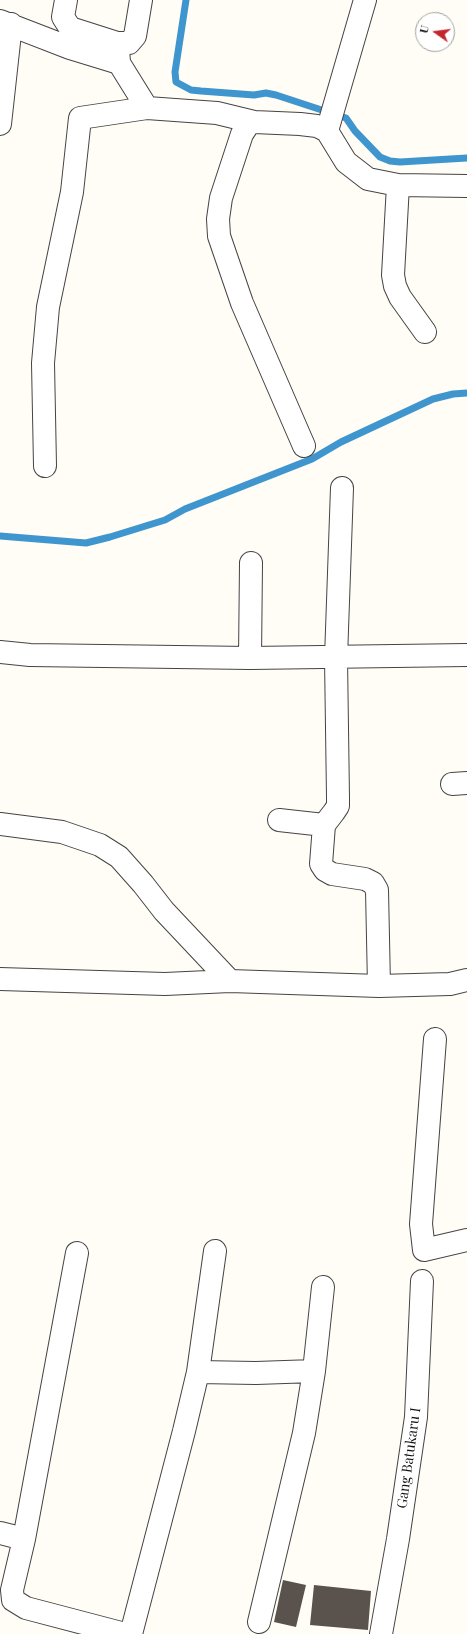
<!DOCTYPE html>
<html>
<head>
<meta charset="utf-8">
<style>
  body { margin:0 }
  #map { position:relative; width:467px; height:1634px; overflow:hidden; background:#fffdf5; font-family:"Playfair Display",serif }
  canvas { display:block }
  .north { position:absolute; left:415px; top:12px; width:40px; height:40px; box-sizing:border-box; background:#fff; border:1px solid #a0a0a0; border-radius:50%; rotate:284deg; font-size:11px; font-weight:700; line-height:16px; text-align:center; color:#111 }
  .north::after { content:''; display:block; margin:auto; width:14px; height:18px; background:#c4262e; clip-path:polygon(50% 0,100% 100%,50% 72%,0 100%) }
</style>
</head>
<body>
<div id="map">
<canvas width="467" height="1634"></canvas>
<div class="north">U</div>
</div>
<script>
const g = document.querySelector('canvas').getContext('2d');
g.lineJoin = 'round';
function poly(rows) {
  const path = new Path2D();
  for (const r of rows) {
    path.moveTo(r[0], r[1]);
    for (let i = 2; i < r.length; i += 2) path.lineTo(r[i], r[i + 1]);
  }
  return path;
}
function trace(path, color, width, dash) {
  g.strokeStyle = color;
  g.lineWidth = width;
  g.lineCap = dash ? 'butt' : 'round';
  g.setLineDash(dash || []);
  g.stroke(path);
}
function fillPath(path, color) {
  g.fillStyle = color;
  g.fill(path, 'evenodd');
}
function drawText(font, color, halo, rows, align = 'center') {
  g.font = font + ' "Playfair Display",serif';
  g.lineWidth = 4;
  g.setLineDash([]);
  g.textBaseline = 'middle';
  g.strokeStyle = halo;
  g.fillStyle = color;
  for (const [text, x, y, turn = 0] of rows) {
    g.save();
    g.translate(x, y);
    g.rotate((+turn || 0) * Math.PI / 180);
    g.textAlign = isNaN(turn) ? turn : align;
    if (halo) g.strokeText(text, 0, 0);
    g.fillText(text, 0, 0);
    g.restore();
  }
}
const stream = poly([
  [186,0,175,72,176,82,191,90,201,91,254,95,266,93,276,95,346,118,355,131,380,157,390,161,400,162,467,158],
  [0,536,86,543,110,537,165,520,185,509,312,459,341,442,433,399,453,394,467,393]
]);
const building = poly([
  [283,1580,306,1585,296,1627,274,1622],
  [314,1585,371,1591,368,1630,310,1625]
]);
const minor = poly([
  [66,0,63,17,70,28,117,43,129,43,135,36,141,0],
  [0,21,70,48,119,63],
  [118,47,119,63,147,108],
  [254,122,248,125,242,134,221,198,218,219,219,236,242,303,304,446],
  [0,124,11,24],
  [327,131,365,0],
  [398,185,393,275,395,286,400,297,425,332],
  [45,466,43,363,48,307,72,192,80,118,147,108,217,113,254,122,300,124,317,126,327,131,346,162,368,179,398,185,467,186],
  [0,652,30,655,250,658,467,655],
  [250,658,251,563],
  [452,784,467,783],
  [279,820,324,825,321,864,325,870,332,874,365,879,373,883,377,890,379,986],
  [0,824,62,832,100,845,119,857,143,884,164,911,230,981],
  [324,825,334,812,338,806,338,798,336,658,342,488],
  [0,979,165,984,230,981,379,986,450,984,467,980],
  [435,1039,421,1224,424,1250,467,1240],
  [77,1253,24,1539,12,1590,13,1600,26,1608,125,1634],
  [314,1371,323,1287],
  [198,1372,256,1373,314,1371,304,1433,259,1622],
  [0,1533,24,1539],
  [131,1634,184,1431,198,1372,215,1251],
  [381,1634,398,1539,416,1417,422,1281]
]);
const streetNames = [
  ["Gang Batukaru I",409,1458,-82]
];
trace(stream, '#3f96cf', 7);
fillPath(building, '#5a524d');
trace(minor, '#444', 24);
trace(minor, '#fff', 22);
drawText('14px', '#111', '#fff', streetNames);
</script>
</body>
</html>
